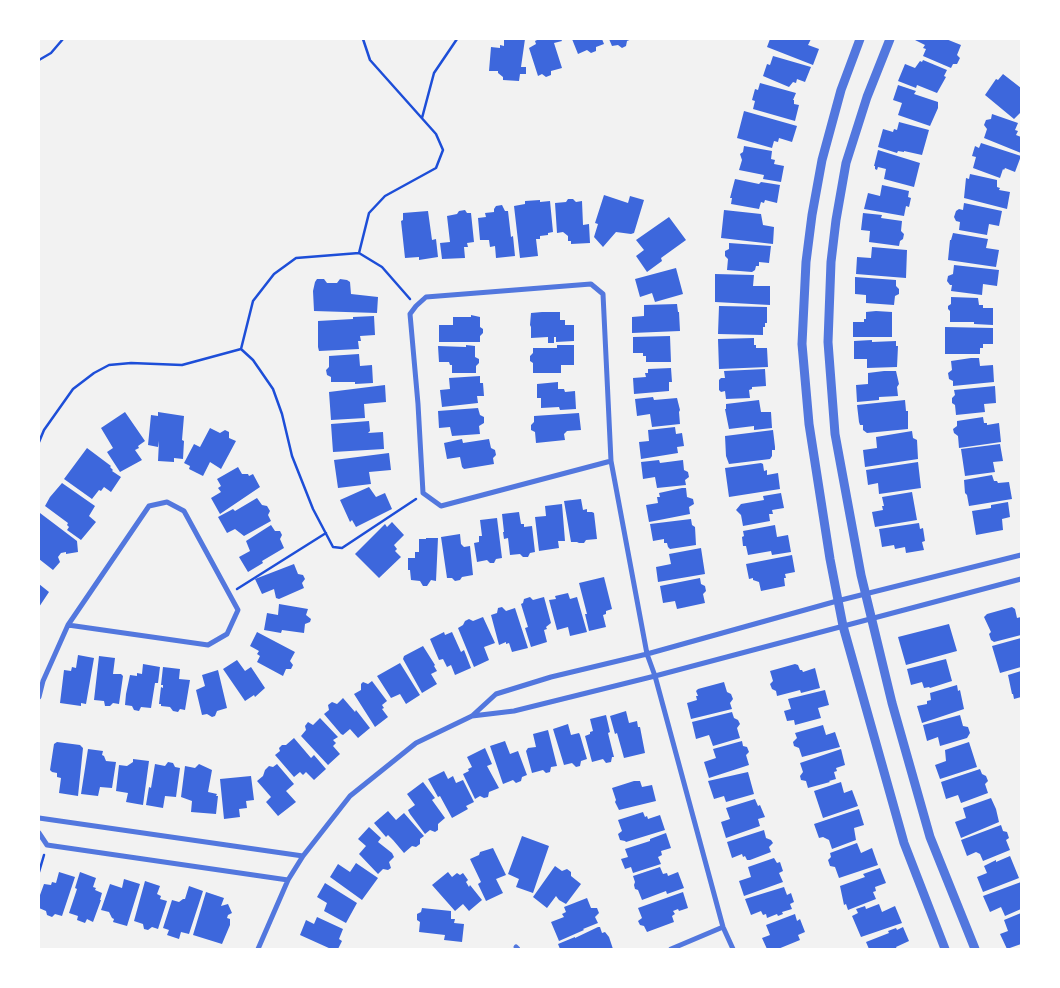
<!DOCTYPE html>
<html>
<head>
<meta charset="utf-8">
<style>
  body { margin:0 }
  #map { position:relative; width:1060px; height:988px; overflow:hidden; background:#f2f2f2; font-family:"Space Grotesk",sans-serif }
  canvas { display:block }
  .frame { position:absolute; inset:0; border:40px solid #fff; pointer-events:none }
</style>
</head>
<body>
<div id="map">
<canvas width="1060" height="988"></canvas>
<div class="frame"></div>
</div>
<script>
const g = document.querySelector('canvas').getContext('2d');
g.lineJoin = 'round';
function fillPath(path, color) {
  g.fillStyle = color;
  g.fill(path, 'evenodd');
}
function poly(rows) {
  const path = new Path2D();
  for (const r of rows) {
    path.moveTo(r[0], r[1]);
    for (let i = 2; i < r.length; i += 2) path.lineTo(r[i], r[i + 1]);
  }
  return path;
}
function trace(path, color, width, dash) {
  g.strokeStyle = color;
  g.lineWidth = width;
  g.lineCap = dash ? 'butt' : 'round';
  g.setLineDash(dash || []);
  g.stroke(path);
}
const building = poly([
  [504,39,525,39,521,67,526,67,526,74,520,74,519,81,503,80,503,77,498,73,498,71,489,71,491,47,500,48,500,45,504,46],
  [539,39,561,39,562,41,554,43,562,68,551,71,551,75,546,77,542,74,538,76,529,48,536,44,535,41],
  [572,39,602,39,604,44,596,47,596,51,591,53,587,50,578,54],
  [609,39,632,39,627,41,626,46,622,48,618,45,612,46],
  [770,39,811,39,808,45,819,49,813,65,767,47],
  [916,39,946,39,961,45,957,55,960,58,957,64,953,64,951,68,923,56,926,49,923,48,925,45,915,40],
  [773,56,811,67,805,82,797,79,796,83,793,82,789,87,763,76,767,64,770,65],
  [923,60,947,70,944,76,946,77,937,93,917,85,916,88,898,81,905,64,915,68,920,61,922,62],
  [1003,74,1021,88,1021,112,1014,119,985,95,996,79,998,80],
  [760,83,796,93,793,100,794,100,794,104,799,105,795,121,753,109,755,101,752,100,755,89,758,90],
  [898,85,916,91,914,94,938,102,938,108,930,126,898,115,902,103,893,100],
  [744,111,797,126,792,142,779,138,778,142,774,141,772,148,737,138],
  [992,114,1018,123,1015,130,1018,131,1016,135,1021,137,1021,153,984,138,987,129,984,125,986,120,991,119],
  [899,122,929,130,922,155,904,151,904,152,898,151,897,153,878,147,883,129,893,132,894,129,897,130],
  [981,143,1021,156,1015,172,1005,168,1004,170,1003,169,1000,178,973,168,976,157,972,156,975,146,979,148],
  [744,146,772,151,771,159,775,160,774,164,784,166,781,182,763,179,764,175,739,170,742,160,740,154,743,152],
  [878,150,920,163,914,187,884,179,886,169,878,167,877,170,875,169,875,166,874,166],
  [970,174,997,180,997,187,1000,188,999,190,1010,192,1007,209,964,198,966,178,969,179],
  [735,179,759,184,761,182,780,185,777,203,765,200,764,203,761,202,759,209,731,204,732,198,730,198],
  [882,185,909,191,908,197,911,198,909,207,906,206,904,216,864,209,868,193,880,196],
  [604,195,628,203,630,196,644,200,634,233,631,234,616,232,603,247,594,237,598,224,595,223],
  [568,199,573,199,576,202,582,201,583,225,589,224,590,243,571,244,571,241,568,241,568,236,563,232,557,233,555,203,566,202],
  [540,200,540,202,550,201,553,232,548,233,548,235,540,236,540,239,536,239,538,256,520,258,514,206,525,204,525,201],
  [964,203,1002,211,999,226,989,224,987,235,959,230,960,222,956,221,954,217,956,211,959,209,963,210],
  [502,205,505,211,508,211,511,237,513,236,515,256,496,258,495,246,490,247,489,240,480,240,478,218,486,217,485,213,494,212,494,209,496,206],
  [465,210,467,213,471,213,474,242,467,243,468,247,464,247,465,258,442,259,440,243,450,242,447,216,457,214,459,211],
  [724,210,761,214,763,225,774,227,773,244,721,238],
  [428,211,432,240,436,239,438,257,419,260,419,257,405,258,401,221,403,220,403,213],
  [863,213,882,215,881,218,902,221,901,231,904,234,903,239,900,241,899,246,869,242,870,231,861,230],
  [669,217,686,240,661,258,662,261,647,272,636,256,644,250,636,240],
  [953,233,988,239,986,248,999,250,996,267,948,260,950,240,951,240],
  [729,243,771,246,769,263,759,262,759,266,756,266,755,270,752,272,727,270,728,259,725,256,725,251,729,249],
  [872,247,907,250,906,278,856,274,857,257,871,258],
  [954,265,999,270,997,286,983,284,982,295,951,291,952,285,950,285,947,281,948,276,953,274],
  [676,268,683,294,655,302,652,293,640,297,635,279],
  [715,274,754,275,753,286,770,286,770,305,715,302],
  [855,277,896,280,896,286,899,289,899,294,895,296,894,305,866,303,866,295,855,294],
  [317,279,324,279,327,283,337,283,340,279,347,280,350,282,351,294,378,297,377,313,314,311,313,291,315,282],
  [951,297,978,298,979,305,983,305,983,308,993,308,993,325,974,324,974,322,950,322,950,311,948,309,948,306,951,304],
  [677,304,678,312,679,312,680,331,632,333,632,317,644,316,644,305],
  [719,306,767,307,767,323,765,323,765,327,763,327,763,335,718,334],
  [876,311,892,312,892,337,853,337,853,322,864,322,864,319,866,319,866,312],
  [542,312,560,312,560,320,565,320,565,325,574,325,574,341,556,342,556,337,554,337,554,343,548,343,548,337,531,338,531,327,530,325,531,313],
  [471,315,480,317,480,327,483,329,483,333,480,336,480,342,439,342,439,325,453,325,453,317,471,317],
  [374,316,375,335,360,336,361,341,358,341,359,349,319,351,318,347,318,321,353,319,353,317],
  [945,327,993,328,993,344,983,344,983,348,980,348,980,354,945,354],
  [670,336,671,362,646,362,646,356,643,356,643,353,633,353,633,337],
  [754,338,754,345,756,345,756,348,767,348,768,367,719,369,718,339],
  [872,340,872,342,896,341,896,346,898,346,897,367,867,368,867,359,854,359,854,341],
  [466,345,475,346,475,357,479,359,479,363,476,366,476,373,452,373,452,365,450,365,449,362,439,362,438,346,466,347],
  [557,345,574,345,574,365,561,365,561,373,533,373,533,363,530,361,530,356,533,353,533,348,557,348],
  [359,354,360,366,372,365,373,383,355,384,355,382,331,382,331,377,327,375,326,370,329,367,329,356],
  [971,358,979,358,980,366,993,365,994,382,953,386,953,381,949,379,948,373,952,370,951,361],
  [671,368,672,382,669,382,669,391,634,394,633,378,646,377,645,373,648,373,648,369],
  [765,369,766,386,752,387,752,389,749,390,750,398,726,399,725,391,721,392,719,390,719,380,721,378,725,378,724,371],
  [884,371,896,371,899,384,897,387,898,396,879,397,879,400,857,402,856,385,868,384,868,373],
  [480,376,480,383,483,383,484,396,477,396,478,403,442,407,440,390,450,389,449,378],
  [558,382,558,389,564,389,565,392,575,391,576,409,560,410,559,407,541,408,541,398,537,398,537,384],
  [385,385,386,402,364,404,365,418,331,420,329,392],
  [995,386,996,403,984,404,985,412,956,415,955,405,952,403,952,398,955,395,954,390],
  [653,397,654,400,677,398,680,410,679,412,680,424,652,427,650,414,637,416,635,399],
  [759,400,761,412,771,412,772,428,754,430,754,426,729,429,725,409,726,409,726,404],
  [905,400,906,411,908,411,908,429,867,433,863,430,863,425,860,425,859,422,857,405],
  [478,408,480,415,484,417,484,423,479,426,480,434,452,436,450,427,439,428,438,411],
  [125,412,145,441,138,446,139,448,135,450,142,460,120,472,107,452,113,448,101,428],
  [158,412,184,416,182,440,184,441,183,459,174,458,174,462,158,461,159,441,158,447,148,445,151,415,158,416],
  [579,413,581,430,567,431,564,434,565,440,536,443,535,432,531,430,531,425,534,422,534,416],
  [983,417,984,423,987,423,987,425,999,423,1001,442,959,448,958,436,954,433,953,429,957,426,957,421],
  [369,421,370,431,368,433,383,432,384,449,333,452,331,424],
  [675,427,676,434,682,433,684,446,677,447,678,453,641,459,639,442,649,441,648,430],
  [210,428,220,433,225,430,229,432,229,438,236,441,221,469,210,462,203,476,189,469,190,466,184,463,194,444,200,447],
  [773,430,775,447,775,450,772,450,772,456,770,459,729,464,726,456,725,436],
  [912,431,913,438,917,440,918,459,865,467,863,450,877,448,876,437],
  [462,439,463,443,489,439,491,448,495,450,496,455,493,458,494,464,464,469,462,467,460,457,447,459,444,443],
  [1000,444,1003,461,993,462,995,472,965,476,961,449],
  [87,448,111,466,110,467,113,470,112,471,121,477,111,492,104,487,101,491,99,490,92,499,64,479],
  [389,453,391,470,369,472,371,484,338,488,334,460],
  [659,460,660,463,683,460,684,470,688,472,689,477,685,480,686,485,657,488,655,477,643,479,641,462],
  [918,462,921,488,879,494,878,483,868,485,866,470],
  [761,463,763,464,764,471,767,470,767,475,778,473,780,489,729,497,725,468],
  [238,467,242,474,248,474,249,476,253,474,260,487,220,514,211,498,221,492,218,488,221,486,217,479],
  [992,475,994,481,997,481,998,483,1009,482,1012,499,969,506,967,495,965,493,964,480],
  [62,483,95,506,89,516,96,522,81,540,67,530,69,527,67,525,68,523,45,506,50,497],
  [369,487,376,497,385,493,392,509,356,527,352,520,350,522,340,500],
  [682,488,686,488,687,497,693,499,694,504,689,507,690,514,649,522,646,505,658,503,657,497,660,497,659,493],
  [912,492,917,520,875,527,872,512,883,510,882,506,884,506,882,497],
  [781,493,784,508,772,510,773,514,769,514,770,521,743,526,741,515,736,510,741,504,764,500,763,496],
  [257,498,262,505,267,506,270,511,268,515,271,521,244,536,235,529,227,533,218,517,233,509,235,511],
  [581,499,583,510,587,509,587,512,592,512,594,513,597,539,586,540,584,543,579,543,577,542,571,542,564,501],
  [1008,502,1010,517,1002,519,1003,530,976,535,972,511,991,508,991,505],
  [562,504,565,541,558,541,559,548,539,551,535,517,546,516,545,506],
  [519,512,521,524,524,524,524,527,532,526,535,552,530,553,528,557,523,557,520,554,510,555,508,538,504,539,503,532,504,532,502,514],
  [40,513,77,541,78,552,66,554,66,552,61,553,58,557,60,562,53,570,39,559],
  [497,518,502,558,496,559,494,563,490,563,487,560,477,562,474,543,479,542,479,536,482,536,480,520],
  [691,519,692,525,695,527,696,545,670,549,668,547,667,543,664,543,664,539,653,541,650,524],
  [392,522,404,535,394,545,397,549,395,551,401,557,379,578,355,554,385,524,387,527],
  [919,523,920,529,923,528,925,541,922,542,924,550,906,553,905,547,895,549,894,545,882,547,879,529],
  [271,525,275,531,280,531,282,535,280,539,284,548,262,561,263,563,248,572,239,557,250,551,246,541],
  [775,525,777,537,788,535,791,552,772,555,771,551,748,555,746,546,743,546,742,537,744,536,743,531],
  [460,534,461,544,464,547,470,546,473,575,462,577,460,580,455,581,452,578,447,578,441,537],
  [426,538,438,538,436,581,431,580,427,586,423,586,420,581,411,580,410,570,408,570,408,558,415,558,415,552,419,552,419,539,426,539],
  [701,548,705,574,658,582,656,567,671,564,669,554],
  [792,555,795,572,785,574,786,578,784,578,785,586,761,591,759,582,753,580,753,578,749,579,746,564],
  [294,564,298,574,303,575,305,579,302,583,304,588,279,599,276,598,274,589,262,594,255,579],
  [604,577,612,609,606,611,606,614,603,615,606,627,589,631,585,614,587,614,579,583],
  [700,578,701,584,705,586,706,591,703,594,705,603,677,609,675,601,663,603,660,586],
  [39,584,49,592,39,607],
  [568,593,570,599,577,597,587,632,570,636,568,627,557,630,549,600,556,599,555,596],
  [530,597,533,600,544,597,551,623,546,627,547,629,544,630,547,642,531,647,525,628,528,627,521,604,523,603,524,599],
  [279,604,308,609,306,615,311,619,310,622,305,624,304,633,282,630,281,633,264,630,267,613,278,615],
  [502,607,506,611,515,608,528,648,512,652,509,643,506,644,506,642,499,645,491,615,497,613,498,608],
  [1012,607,1015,609,1017,618,1021,617,1021,635,994,642,991,640,989,634,991,632,984,617,987,614],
  [483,617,495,643,484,647,489,660,474,667,458,628,463,625,465,621,469,619,473,621],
  [949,624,957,651,906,665,898,637],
  [257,632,295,652,290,661,293,665,291,669,286,669,283,676,257,662,260,656,257,654,259,651,250,646],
  [444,632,445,635,452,632,461,652,464,650,471,668,455,675,451,665,447,667,443,659,439,660,430,639],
  [1021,638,1021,667,1000,673,992,646],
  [423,646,435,665,434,666,437,671,431,674,437,684,422,693,403,659,404,656],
  [78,655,94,658,86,704,81,703,81,706,60,703,64,670,71,671,72,667,76,668],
  [99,656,115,658,113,674,121,674,123,676,119,704,113,703,110,706,105,706,104,701,94,700],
  [946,659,952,681,930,688,929,687,924,688,922,682,911,685,907,669],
  [237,660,245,671,251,667,265,688,255,697,254,695,245,701,223,669],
  [400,663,420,695,406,704,400,694,391,698,377,676],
  [143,664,160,667,158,683,155,683,151,708,141,707,139,711,134,710,132,706,125,705,126,694,130,675,137,676,137,673,142,674],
  [795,664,798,665,800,670,802,670,803,672,815,668,820,688,801,693,800,690,777,696,776,691,772,689,770,684,773,681,770,671],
  [163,667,180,669,179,679,190,680,185,710,180,709,178,712,173,711,170,707,161,706,161,704,159,704,161,687,163,688,163,685,161,685],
  [218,670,227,708,217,711,215,716,212,717,207,714,202,715,196,690,205,686,202,675],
  [1021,671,1021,697,1014,699,1013,694,1012,694,1008,675],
  [372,681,387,701,382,705,384,708,382,709,388,717,375,727,354,694,361,690,361,684,363,682,368,684],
  [724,682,727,692,731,694,733,699,730,703,732,709,691,719,687,703,697,700,696,696,698,696,696,691,698,689],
  [957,685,958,691,960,690,964,709,922,723,917,706,927,704,927,701,931,700,930,693],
  [825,690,829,705,818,708,821,718,795,725,794,720,787,721,784,711,791,709,788,699],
  [343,698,355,712,356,710,370,728,358,738,350,729,343,735,341,734,324,714,329,710,328,705,332,702,337,704],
  [626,711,629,723,637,721,638,727,640,727,645,753,624,758,617,733,615,734,610,716],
  [732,712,734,718,738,720,740,724,737,728,740,738,713,746,709,735,696,739,692,722],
  [606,715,610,732,608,733,614,757,612,757,611,762,606,763,603,759,592,762,585,736,590,734,590,732,593,731,590,719],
  [960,715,963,726,968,727,970,733,967,738,940,746,938,737,927,741,923,725],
  [320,718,338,737,333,740,336,743,333,746,340,754,328,765,301,736,306,730,305,726,308,722,313,725],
  [568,724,571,735,579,733,580,735,587,759,581,761,580,766,576,767,572,763,564,765,553,729],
  [823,725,826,735,835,732,840,747,802,757,799,748,794,746,793,742,797,738,795,733],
  [548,730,557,766,551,767,550,772,546,773,543,770,532,773,526,751,528,748,536,747,533,734],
  [294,738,311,758,314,755,326,769,314,780,306,772,303,775,300,772,294,777,275,755,280,751,279,748,282,745,286,745],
  [505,741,510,754,518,751,527,775,522,777,521,781,516,783,513,780,503,784,490,746],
  [742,741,743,746,747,747,749,752,746,755,749,765,709,778,704,762,716,758,713,749],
  [57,742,80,745,83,748,78,796,59,793,61,778,57,777,57,773,52,772,50,770,54,744],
  [969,742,977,767,940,779,935,765,946,761,945,750],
  [485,748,492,764,487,766,499,788,489,792,488,797,484,798,480,796,475,799,463,774,469,771,468,769,472,767,467,757],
  [88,749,103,751,102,755,104,756,106,761,116,762,112,788,100,787,98,796,81,794],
  [841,749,845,765,836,768,837,771,834,772,836,779,829,781,830,782,808,788,806,781,801,780,800,776,803,772,800,763],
  [133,759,149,761,143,805,126,802,128,793,116,791,119,765,127,766,133,762],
  [168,762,173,763,175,767,180,768,176,797,165,796,163,808,146,805,149,787,151,788,155,764,165,766],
  [199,764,212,770,208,792,217,794,216,796,218,796,216,814,191,812,192,801,181,797,185,766,195,768],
  [277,764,294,784,286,791,296,802,278,816,266,802,271,797,257,781,263,776,265,770,269,766,273,767],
  [980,769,982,774,986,776,988,781,985,784,988,793,961,803,958,795,946,799,941,782],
  [444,771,448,779,453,776,456,783,463,780,474,802,466,806,468,809,452,818,440,796,438,797,428,779],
  [748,772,754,794,726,802,724,796,714,799,708,781],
  [251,776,254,800,246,801,247,808,239,809,240,817,224,819,220,779],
  [634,781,640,781,642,787,652,785,656,801,619,810,615,802,616,800,612,788],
  [423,782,435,798,432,800,445,818,438,824,438,830,435,832,430,830,425,834,410,814,408,810,415,805,407,794],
  [841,782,844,793,852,790,858,806,823,818,814,791],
  [991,798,996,809,999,822,961,838,955,822,966,818,963,808],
  [755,799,758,806,760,805,765,817,758,819,760,826,726,838,721,822,730,819,726,808],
  [859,809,864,825,854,828,856,840,832,849,829,840,823,837,819,838,814,824],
  [388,811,396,820,404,813,424,836,420,839,420,844,416,847,412,846,404,853,393,840,388,835,386,837,374,823],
  [643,812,645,817,647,816,648,819,660,815,665,830,626,842,625,841,620,840,618,834,622,831,618,820],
  [1001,825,1003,831,1007,832,1009,838,1006,840,1010,850,983,861,980,854,976,852,967,856,961,840],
  [369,827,381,838,378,842,392,853,394,857,389,862,391,868,388,870,383,869,378,874,359,854,366,846,358,839],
  [764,830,766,838,771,840,773,843,769,847,771,852,750,860,747,860,745,856,743,857,742,854,732,858,727,842],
  [666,833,671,848,661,851,662,855,658,857,661,864,633,873,631,867,625,869,621,859,628,857,625,849,650,841,650,839],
  [522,836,549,846,533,893,516,887,519,879,508,874],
  [857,843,861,853,872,848,878,865,839,878,835,867,830,866,828,860,831,857,830,853],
  [493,848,506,875,496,879,503,893,486,901,478,884,481,882,470,859,479,855,480,852],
  [1010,856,1019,878,983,892,977,877,987,873,984,866,996,860,996,862],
  [774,858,777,863,780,862,783,871,779,873,783,882,744,896,739,881,751,877,748,867],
  [356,863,378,878,362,900,330,877,338,864,350,872],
  [555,866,562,871,567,869,571,872,571,876,581,884,566,904,559,900,556,896,547,908,533,897],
  [660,867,663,874,667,873,668,876,678,872,684,888,667,894,666,891,642,900,638,890,635,889,634,885,635,882,633,876],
  [880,868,886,883,875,887,876,891,873,892,876,899,848,910,846,904,844,905,840,886,865,877,863,874],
  [59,872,75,877,62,916,55,914,52,917,47,915,46,911,39,908,39,895,40,895,44,884,51,885,52,882,56,883],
  [80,872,96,878,93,887,96,888,95,890,102,893,100,900,101,900,93,922,87,919,85,923,77,920,78,916,69,913,77,889,75,888],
  [448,872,452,877,457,873,460,875,463,873,468,880,466,882,469,887,470,885,482,900,469,911,463,904,455,911,432,885],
  [124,879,140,884,127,926,113,922,114,919,112,918,109,912,101,910,110,884,122,888],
  [145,881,160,886,157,894,161,896,160,899,167,901,158,929,152,927,148,930,144,929,143,924,134,921],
  [1021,882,1021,909,1005,916,1001,907,990,912,983,896],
  [325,883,357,903,346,923,324,911,327,903,317,897],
  [189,886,203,891,189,934,181,932,179,939,167,935,169,930,163,928,172,900,179,902,183,899,185,899],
  [784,887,787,895,791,893,794,902,790,904,792,909,782,912,783,914,778,916,777,914,767,918,766,914,763,915,761,911,751,915,745,899],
  [206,892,224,898,221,906,228,904,232,913,228,915,227,918,230,919,230,925,222,944,193,935],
  [683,892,688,908,679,911,678,909,673,911,675,914,672,916,674,922,647,932,644,926,640,925,638,921,642,918,638,908],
  [587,898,591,908,597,908,599,913,595,917,598,923,583,929,584,930,559,941,551,922,564,917,562,914,566,912,564,907],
  [879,904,882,912,895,906,902,923,861,937,852,916,858,913,856,909,865,906,866,909],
  [422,908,451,911,451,919,455,919,454,923,464,924,462,942,444,940,445,935,419,932,420,922,417,920,417,914,421,912],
  [1021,913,1021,944,1007,949,1000,934,1008,931,1004,920],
  [795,914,797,921,800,919,805,932,798,935,800,940,778,949,767,949,762,938,770,935,766,925],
  [317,917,343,929,339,939,342,941,338,949,331,949,300,935,306,920,314,924],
  [598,927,600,927,602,933,605,932,609,937,613,949,560,949,558,944,575,937,575,938],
  [903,927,909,941,896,947,897,949,869,949,866,942,889,933,888,931,896,928,897,930]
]);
const path = poly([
  [39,60,51,53,63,39],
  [422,118,434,73,457,39],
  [359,253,382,267,410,299],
  [241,349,253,360,273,389,282,414,292,456,313,509,333,547,342,548,416,499],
  [39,442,44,430,73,389,94,373,109,365,131,363,182,365,241,349,253,301,274,274,296,258,359,253,369,213,385,196,436,168,443,150,436,134,370,60,363,39],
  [237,589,326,533],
  [39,872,44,855]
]);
const minor = poly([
  [611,461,441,506,423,493,418,404,410,314,416,306,426,297,591,284,603,294,611,461,647,654,655,676,723,927,733,949],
  [39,697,43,681,68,625,149,506,167,502,184,511,238,610,227,634,208,645,68,625],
  [472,716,514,711,655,676,1021,579],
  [39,818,303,856],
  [39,833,47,845,288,880],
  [516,947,518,949],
  [258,949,288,880,303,856,350,796,416,743,472,716,496,694,551,677,647,654,837,601,1021,555],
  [671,949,723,927]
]);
const tertiary = poly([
  [860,39,841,90,822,160,812,215,806,262,802,344,809,424,830,559,843,626,904,843,945,949],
  [890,39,867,97,846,163,836,220,831,262,828,342,835,434,861,575,892,703,930,837,975,949]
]);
fillPath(building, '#3d67dc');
trace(path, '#1d4ed8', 2.5);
trace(minor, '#5277de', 5);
trace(tertiary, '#5277de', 9);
</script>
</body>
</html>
